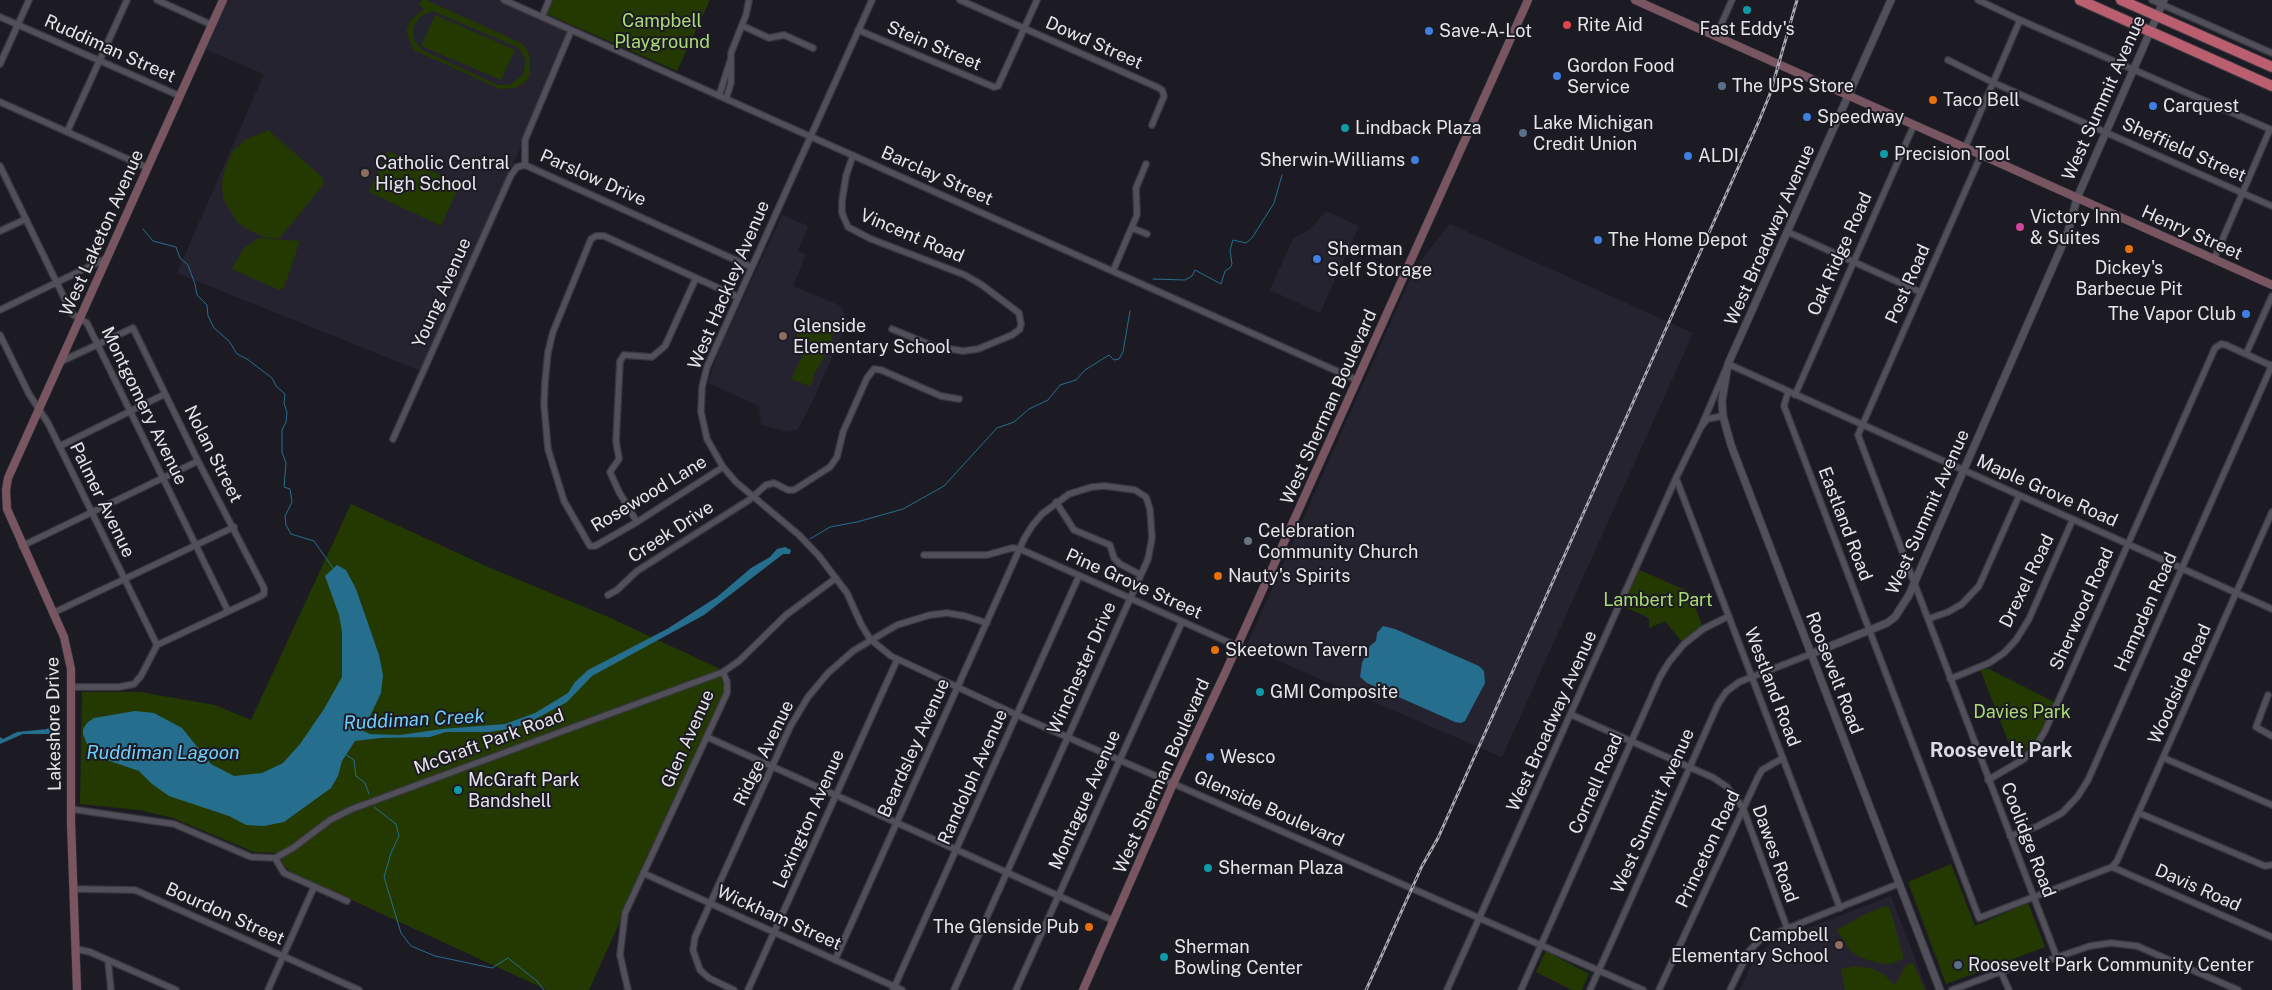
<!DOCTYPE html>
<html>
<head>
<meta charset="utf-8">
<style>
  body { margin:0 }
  canvas { display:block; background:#1c1b23 }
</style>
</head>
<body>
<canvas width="2272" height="990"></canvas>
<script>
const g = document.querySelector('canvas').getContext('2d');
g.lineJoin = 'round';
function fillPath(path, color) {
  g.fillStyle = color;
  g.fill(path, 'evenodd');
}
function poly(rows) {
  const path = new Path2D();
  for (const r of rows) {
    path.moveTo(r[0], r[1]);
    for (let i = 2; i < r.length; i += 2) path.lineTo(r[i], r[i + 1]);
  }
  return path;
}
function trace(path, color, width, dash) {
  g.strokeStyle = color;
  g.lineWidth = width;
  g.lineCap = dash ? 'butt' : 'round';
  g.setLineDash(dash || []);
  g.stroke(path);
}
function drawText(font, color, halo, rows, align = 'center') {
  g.font = font + ' "Public Sans",sans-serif';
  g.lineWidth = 4;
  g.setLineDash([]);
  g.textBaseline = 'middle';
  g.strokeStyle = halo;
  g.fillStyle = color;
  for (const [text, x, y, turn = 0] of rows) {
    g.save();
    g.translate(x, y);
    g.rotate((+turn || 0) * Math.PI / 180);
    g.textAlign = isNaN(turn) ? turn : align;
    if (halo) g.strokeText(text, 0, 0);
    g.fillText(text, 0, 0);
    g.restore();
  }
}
const built = poly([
  [224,0,504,0,571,31,423,372,177,273,264,74,202,48],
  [1326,211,1359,226,1320,313,1270,290,1293,239,1310,229],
  [782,215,808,226,798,251,806,254,793,286,841,306,848,321,813,400,798,429,788,432,761,425,759,406,708,383,719,350],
  [1450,224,1693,333,1502,757,1246,647,1415,268],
  [1891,896,1927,990,1740,990,1754,959,1772,942]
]);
const green = poly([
  [422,0,426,0,521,43,526,48,530,57,530,76,523,84,514,88,500,89,414,50,407,34,407,28,411,20,424,9,419,5],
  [433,11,519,48,526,60,523,75,509,85,498,85,422,50,414,40,413,27,422,15],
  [553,0,710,0,677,71,547,14],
  [435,15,515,50,501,80,421,46],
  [268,130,322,177,324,184,280,238,267,238,250,231,237,222,223,198,222,182,226,165,233,151,245,140],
  [388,151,460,184,441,226,369,192],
  [258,238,300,241,284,288,279,290,232,269,244,248],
  [827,326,834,326,831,344,795,340,799,330,802,328,826,328],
  [807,347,820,348,823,349,824,353,822,362,815,372,812,384,809,386,791,379],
  [351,504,488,567,606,616,718,668,723,684,723,694,589,990,547,990,291,872,285,867,278,853,254,852,173,818,139,810,80,804,82,692,140,692,215,705,251,720],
  [1637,569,1690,592,1703,629,1684,644,1665,621,1649,628,1649,618,1620,605],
  [1985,667,2054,702,2042,730,2030,746,2015,759,1980,669],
  [1951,864,1975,926,2028,903,2045,947,1946,984,1908,882],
  [1885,906,1890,908,1904,959,1889,964,1878,963,1859,957,1850,950,1837,930,1865,914],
  [1546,951,1589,974,1582,990,1572,990,1536,972],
  [1913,963,1925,990,1845,990,1841,969,1856,966,1873,969,1883,974,1895,985,1906,965]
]);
const water = poly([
  [785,547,791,550,790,554,783,554,704,615,592,676,567,702,530,722,514,728,489,732,446,732,430,737,380,738,355,741,342,761,338,776,331,788,284,822,264,826,246,825,229,816,169,796,152,784,139,771,107,760,87,744,83,734,83,729,87,723,94,718,135,711,154,713,182,728,211,764,234,776,262,773,283,763,300,744,324,709,342,677,342,632,339,615,325,576,337,565,346,570,356,589,379,655,383,675,381,693,363,731,370,734,400,735,442,729,505,724,535,713,568,693,575,682,588,670,667,629,717,597,751,568,770,557,777,549],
  [1383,626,1395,629,1479,666,1484,671,1485,683,1465,721,1461,723,1455,722,1367,683,1360,677,1362,663,1370,646,1376,641,1377,633],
  [49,727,61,729,61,734,23,734,0,744,0,737,3,739,17,732,47,729]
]);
const stream = poly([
  [143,229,153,241,176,247,180,258,188,265,195,284,197,295,207,305,208,316,214,328,229,341,237,354,247,359,272,378,276,386,285,394,284,403,287,413,286,422,282,430,282,452,286,463,284,487,290,489,292,502,285,516,286,525,291,534,314,541,333,568],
  [1153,279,1185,280,1192,276,1195,270,1221,284,1225,271,1230,268,1232,264,1230,250,1233,240,1246,243,1252,238,1274,203,1282,175],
  [810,539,830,527,857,522,903,509,944,486,997,428,1014,422,1029,409,1048,400,1060,385,1076,380,1085,370,1109,355,1114,360,1119,359,1123,352,1130,311],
  [346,755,354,760,356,776,365,783,369,794],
  [374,807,396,824,399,836,391,853,384,877,401,933,411,946,435,956,492,968,508,958,537,981,544,990]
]);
const minor = poly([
  [157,0,212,25],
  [504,0,1357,380],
  [872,0,707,367,702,387,701,412,707,439,723,467,736,482,799,535,819,556,847,593,861,624,870,639,891,656,1017,715,1643,990],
  [960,0,1157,87,1162,90,1164,96,1152,125],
  [1978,0,2020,20,2272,130],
  [2152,0,2272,53],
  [0,17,180,96],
  [542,17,549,0],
  [743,26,769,38,784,35,813,48],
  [858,30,994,87,998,86,1037,0],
  [1716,36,1732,0],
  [1948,60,1992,82,2272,206],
  [0,64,29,0],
  [719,96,730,61],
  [726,99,731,83,731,53,746,15,749,0],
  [0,102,148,168],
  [67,132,127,0],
  [1965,148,2020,20],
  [853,155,846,176,842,201,842,213,848,227,871,239,965,275,982,285,1019,313,1021,324,1020,329,1012,335,978,349,963,351,933,346,892,329],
  [1981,155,1858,435,2057,958],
  [525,165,751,267],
  [525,165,525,140,571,31],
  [0,166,72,314,87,323,228,611],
  [1132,228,1147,234],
  [0,231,26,219],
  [1788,232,1920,292],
  [2214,259,2270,129],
  [1113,271,1137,215,1136,188,1146,164],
  [0,310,107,258],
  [0,335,29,394,48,423,157,645,141,676,134,684,119,687,72,687],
  [2246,354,2272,296],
  [60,362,133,328,198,461,264,588,264,594,259,597,157,645],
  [1788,392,1784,406,1979,918,2112,867,2117,861,2272,512],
  [1795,395,1914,125],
  [1701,427,1728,364,2272,609],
  [393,439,511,175,517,167,525,165],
  [60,446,165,394],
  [723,467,637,522,595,546,590,546,564,501,548,449,544,405,545,382,548,352,553,332,591,239,596,236,604,236,738,297],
  [1676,478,1840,908],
  [1056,502,1074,530,1110,545,1114,558,1120,564,1141,575],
  [637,522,619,492,610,472,619,459,616,441,620,361,624,355,652,357,665,346,696,278],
  [22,546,198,461],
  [924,555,987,555,1012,548,1020,549,1237,646],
  [608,595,617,590,637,571,749,500,766,485,774,483,788,490,794,490,830,467,837,457,843,432,867,378,874,369,881,370,941,396,959,399],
  [53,613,234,527],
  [1928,619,1948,612,1962,604,1979,586,2019,496],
  [1950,679,1989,663,2004,653,2016,640,2029,619,2073,519],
  [2268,695,2256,727,2272,736],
  [1572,715,1714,778,1727,787,1743,808,1787,928],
  [707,737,1112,920],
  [2164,758,2272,805],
  [1988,780,2024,759,2035,747,2045,731,2215,348,2221,344,2226,345,2272,366],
  [71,809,174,824,251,857,275,858,293,848,330,820,352,809,723,672,739,661,786,615,836,578],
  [2139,813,2265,866,2272,865],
  [2010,836,2038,826,2062,813,2078,796,2088,780,2272,365],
  [275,858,284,873,347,901],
  [2112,867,2272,937],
  [643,873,902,990],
  [74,889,135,890,359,990],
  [76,949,90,952,176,990],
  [108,960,111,990],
  [835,960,1024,539,1032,526,1042,514,1069,494,1092,487,1105,486,1135,490,1146,497,1150,509,1152,538,1148,559,954,990],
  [2001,972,2009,990],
  [268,990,314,887],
  [628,990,620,955,625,913,727,693,727,682,723,672],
  [734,990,709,978,700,970,693,950,695,937,790,727,808,697,828,673,853,651,897,625,930,615,947,613,965,616,987,623],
  [748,990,897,660],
  [893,990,1079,576],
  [1016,990,1182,622],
  [1447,990,1676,478,1701,427,1707,419,1723,416],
  [1521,990,1660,677,1669,662,1684,644,1703,629,1729,616],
  [1590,990,1718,704,1726,692,1739,682,1811,654],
  [1659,990,1758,777,1762,770,1783,758],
  [1730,990,1749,951,1761,939,1898,884],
  [1952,990,2011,968,2037,964,2090,946,2111,943,2137,946,2238,990]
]);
const tertiary = poly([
  [1891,0,1728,364,1722,401,1723,416,1731,445,1940,990],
  [1811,654,1887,623,1895,617,1909,595,2068,232,2077,198,2164,0]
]);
const secondary = poly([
  [1635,0,2272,285],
  [77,990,71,822,71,669,64,637,7,509,6,490,8,478,223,0],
  [1083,990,1173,784,1226,671,1528,0]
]);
const trunk = poly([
  [2080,0,2272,86],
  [2121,0,2272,67]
]);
const rail = poly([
  [1366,990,1422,866,1438,838,1759,121,1770,94,1797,0]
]);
const markers = [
  [1747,10,5,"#0f9aa8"],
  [1567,25,5,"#e0444e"],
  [1429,31,5,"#3f7fe0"],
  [1557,76,5,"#3f7fe0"],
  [1722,86,5,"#5c6f8a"],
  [1933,100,5,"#e8710a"],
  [2153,106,5,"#3f7fe0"],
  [1807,117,5,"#3f7fe0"],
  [1345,128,5,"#0f9aa8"],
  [1523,133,5,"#5c6f8a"],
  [1884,154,5,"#0f9aa8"],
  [1688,156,5,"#3f7fe0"],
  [1415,160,5,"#3f7fe0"],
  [365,173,5,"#8d6e63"],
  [2020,227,5,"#d1479c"],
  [1598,240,5,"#3f7fe0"],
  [2129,249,5,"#e8710a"],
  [1317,259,5,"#3f7fe0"],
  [2246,314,5,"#3f7fe0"],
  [783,336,5,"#8d6e63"],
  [1248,541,5,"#6b7280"],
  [1218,576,5,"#e8710a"],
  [1215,650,5,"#e8710a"],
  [1260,692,5,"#0f9aa8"],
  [1210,757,5,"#3f7fe0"],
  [458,790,5,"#0f9aa8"],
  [1208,868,5,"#0f9aa8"],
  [1089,927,5,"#e8710a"],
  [1839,945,5,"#8d6e63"],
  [1164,957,5,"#0f9aa8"],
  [1958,965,5,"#5c6f8a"]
];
const parkNames = [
  ["Campbell",662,21],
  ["Playground",662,42],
  ["Lambert Part",1658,600],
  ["Davies Park",2022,712]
];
const poiNames = [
  ["Rite Aid",1577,25],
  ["Fast Eddy's",1747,29,"center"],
  ["Save-A-Lot",1439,31],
  ["Gordon Food",1567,66],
  ["Service",1567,87],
  ["The UPS Store",1732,86],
  ["Taco Bell",1943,100],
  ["Carquest",2163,106],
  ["Speedway",1817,117],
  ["Lake Michigan",1533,123],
  ["Credit Union",1533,144],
  ["Lindback Plaza",1355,128],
  ["Precision Tool",1894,154],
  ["ALDI",1698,156],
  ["Sherwin-Williams",1405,160,"right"],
  ["Catholic Central",375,163],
  ["High School",375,184],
  ["Victory Inn",2030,217],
  ["& Suites",2030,238],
  ["The Home Depot",1608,240],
  ["Sherman",1327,249],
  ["Self Storage",1327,270],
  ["Dickey's",2129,268,"center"],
  ["Barbecue Pit",2129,289,"center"],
  ["The Vapor Club",2236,314,"right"],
  ["Glenside",793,326],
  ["Elementary School",793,347],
  ["Celebration",1258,531],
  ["Community Church",1258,552],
  ["Nauty's Spirits",1228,576],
  ["Skeetown Tavern",1225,650],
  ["GMI Composite",1270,692],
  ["Wesco",1220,757],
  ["McGraft Park",468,780],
  ["Bandshell",468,801],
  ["Sherman Plaza",1218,868],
  ["The Glenside Pub",1079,927,"right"],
  ["Campbell",1829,935,"right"],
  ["Elementary School",1829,956,"right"],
  ["Sherman",1174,947],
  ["Bowling Center",1174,968],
  ["Roosevelt Park Community Center",1968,965]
];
const streetNames = [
  ["Dowd Street",1094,43,24],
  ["Stein Street",934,46,23],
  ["Ruddiman Street",110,49,24],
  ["West Summit Avenue",2104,98,-66],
  ["Sheffield Street",2184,150,24],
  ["Barclay Street",937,176,24],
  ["Parslow Drive",593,178,24],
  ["West Laketon Avenue",102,233,-66],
  ["Henry Street",2192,233,24],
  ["West Broadway Avenue",1770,235,-66],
  ["Vincent Road",912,236,23],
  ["Oak Ridge Road",1840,254,-66],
  ["Post Road",1908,284,-66],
  ["West Hackley Avenue",729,285,-67],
  ["Young Avenue",442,293,-66],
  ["Montgomery Avenue",144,406,64],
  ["West Sherman Boulevard",1329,407,-66],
  ["Nolan Street",213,454,63],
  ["Maple Grove Road",2047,491,24],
  ["Rosewood Lane",649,494,-31],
  ["Palmer Avenue",102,500,64],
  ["West Summit Avenue",1928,512,-66],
  ["Eastland Road",1845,524,69],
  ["Creek Drive",671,532,-33],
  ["Drexel Road",2027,581,-64],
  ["Pine Grove Street",1134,584,24],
  ["Sherwood Road",2082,609,-66],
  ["Hampden Road",2146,612,-66],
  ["Winchester Drive",1082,668,-66],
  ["Roosevelt Road",1834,673,69],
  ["Woodside Road",2180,684,-66],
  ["Westland Road",1772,687,69],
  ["West Broadway Avenue",1552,721,-66],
  ["Lakeshore Drive",54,724,-91],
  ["Glen Avenue",688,739,-66],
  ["McGraft Park Road",489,742,-20],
  ["Beardsley Avenue",914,748,-66],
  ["Ridge Avenue",764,753,-64],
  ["West Sherman Boulevard",1162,776,-66],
  ["Randolph Avenue",973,777,-66],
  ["Cornell Road",1596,784,-66],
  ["Montague Avenue",1085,800,-66],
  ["Glenside Boulevard",1269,809,24],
  ["West Summit Avenue",1653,811,-66],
  ["Lexington Avenue",809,819,-66],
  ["Coolidge Road",2028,840,69],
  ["Princeton Road",1708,849,-65],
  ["Dawes Road",1775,854,70],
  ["Davis Road",2198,888,24],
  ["Bourdon Street",225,914,24],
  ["Wickham Street",779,918,24]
];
const waterNames = [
  ["Ruddiman Creek",414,720,-3],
  ["Ruddiman Lagoon",163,753]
];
const quarterNames = [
  ["Roosevelt Park",2001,751]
];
fillPath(built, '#262331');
fillPath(green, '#233901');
fillPath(water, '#266e8e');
trace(stream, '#266e8e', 1);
trace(minor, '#38373d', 8);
trace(tertiary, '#38373d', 9);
trace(secondary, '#38373d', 9);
trace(trunk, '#38373d', 12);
trace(minor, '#51505a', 5.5);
trace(tertiary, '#51505a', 7);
trace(secondary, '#795562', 8);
trace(trunk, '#ba5e70', 10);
trace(rail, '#acabb1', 3);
trace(rail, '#1c1b23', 1, [4]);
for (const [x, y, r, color] of markers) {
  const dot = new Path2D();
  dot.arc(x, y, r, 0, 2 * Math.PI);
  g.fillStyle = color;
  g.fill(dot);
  trace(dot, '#1c1b23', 2);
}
drawText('18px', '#abdb77', '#1c1b23', parkNames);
drawText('18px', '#e6e5ea', '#1c1b23', poiNames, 'left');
drawText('18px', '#e6e5ea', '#1c1b23', streetNames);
drawText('italic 19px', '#70cefc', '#1c1b23', waterNames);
drawText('bold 20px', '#dcdae5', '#1c1b23', quarterNames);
</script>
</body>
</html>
